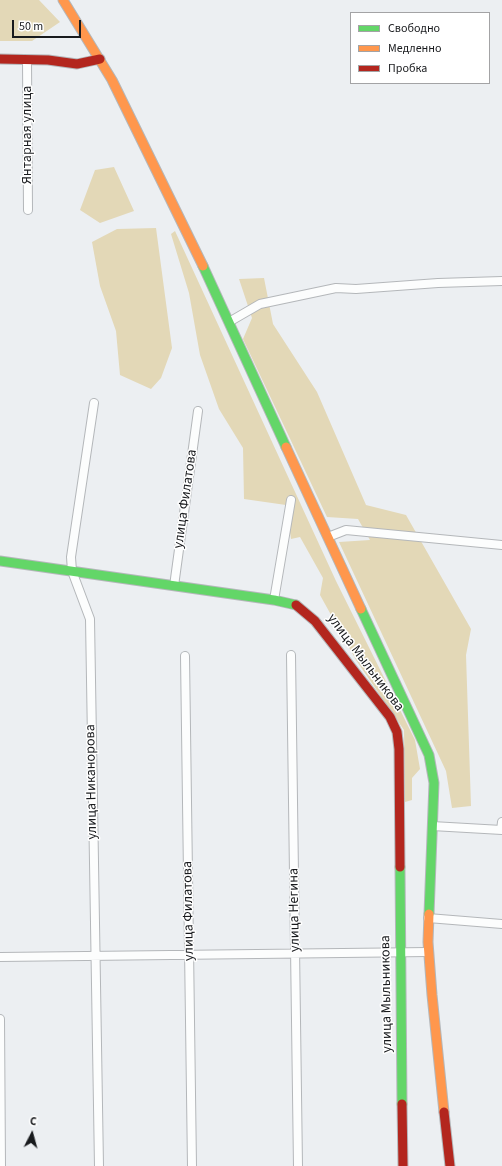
<!DOCTYPE html>
<html>
<head>
<meta charset="utf-8">
<style>
  body { margin:0 }
  #map { position:relative; width:502px; height:1166px; overflow:hidden; background:#eceff2; font-family:"Source Sans 3",sans-serif }
  canvas { display:block }
  .legend { position:absolute; left:350px; top:12px; width:140px; height:72px; box-sizing:border-box; background:#fff; border:1px solid #a3a3a5; margin:0; padding:5px 7px; list-style:none; font-size:12px; color:#181a1d }
  .legend li { display:flex; align-items:center; gap:8px; height:20px }
  .legend b { width:20px; border:1px solid #a3a3a5 }
  .north { position:absolute; left:12px; top:1114px; width:40px; height:40px; -webkit-text-stroke:3px #fff; paint-order:stroke; rotate:6deg; font-size:11px; font-weight:700; line-height:16px; text-align:center; color:#181a1d }
  .north::after { content:''; display:block; margin:auto; width:14px; height:18px; background:#181a1d; clip-path:polygon(50% 0,100% 100%,50% 72%,0 100%) }
  .scale { position:absolute; left:12px; top:20px; width:69px; height:18px; box-sizing:border-box; border:2px solid #181a1d; border-top:0; padding-left:5px; font-size:12px; line-height:14px; white-space:nowrap; color:#181a1d; -webkit-text-stroke:3px #fff; paint-order:stroke }
</style>
</head>
<body>
<div id="map">
<canvas width="502" height="1166"></canvas>
<ul class="legend">
<li><b style="height:5px;background:#63d668"></b>Свободно</li>
<li><b style="height:5px;background:#ff974d"></b>Медленно</li>
<li><b style="height:5px;background:#b3261e"></b>Пробка</li>
</ul>
<div class="north">С</div>
<div class="scale">50 m</div>
</div>
<script>
const g = document.querySelector('canvas').getContext('2d');
g.lineJoin = 'round';
function fillPath(path, color) {
  g.fillStyle = color;
  g.fill(path, 'evenodd');
}
function poly(rows) {
  const path = new Path2D();
  for (const r of rows) {
    path.moveTo(r[0], r[1]);
    for (let i = 2; i < r.length; i += 2) path.lineTo(r[i], r[i + 1]);
  }
  return path;
}
function trace(path, color, width, dash) {
  g.strokeStyle = color;
  g.lineWidth = width;
  g.lineCap = dash ? 'butt' : 'round';
  g.setLineDash(dash || []);
  g.stroke(path);
}
function drawText(font, color, halo, rows, align = 'center') {
  g.font = font + ' "Source Sans 3",sans-serif';
  g.lineWidth = 3;
  g.setLineDash([]);
  g.textBaseline = 'middle';
  g.strokeStyle = halo;
  g.fillStyle = color;
  for (const [text, x, y, turn = 0] of rows) {
    g.save();
    g.translate(x, y);
    g.rotate((+turn || 0) * Math.PI / 180);
    g.textAlign = isNaN(turn) ? turn : align;
    if (halo) g.strokeText(text, 0, 0);
    g.fillText(text, 0, 0);
    g.restore();
  }
}
const green = poly([
  [0,0,39,0,60,22,32,41,0,41],
  [114,167,134,211,100,223,80,210,95,170],
  [156,228,172,348,161,378,151,389,120,375,116,331,100,286,92,242,117,229],
  [175,231,336,581,415,740,420,769,412,778,412,800,405,802,404,730,356,660,320,595,323,578,300,537,291,539,286,505,244,499,243,448,219,409,200,355,189,293,171,234],
  [264,278,273,324,317,392,366,505,406,515,471,629,466,655,471,806,452,808,446,771,339,542,370,540,358,519,327,517,243,339,252,318,239,279]
]);
const street = poly([
  [27,60,28,210],
  [229,322,260,304,336,288,356,289,438,283,502,281],
  [94,403,71,557,72,571,90,619,99,1166],
  [328,537,346,530,502,545],
  [174,586,198,411],
  [274,600,291,500],
  [291,655,298,1166],
  [185,656,192,1166],
  [432,826,502,830],
  [501,830,502,822],
  [428,918,502,924],
  [0,957,428,952],
  [0,1019,1,1166]
]);
const fast = poly([
  [203,266,286,447],
  [0,561,274,600,296,605],
  [361,609,429,755,434,783,429,914],
  [400,867,402,1104]
]);
const slow = poly([
  [63,0,112,80,203,266],
  [286,447,361,609],
  [429,914,428,942,432,995,444,1112]
]);
const jam = poly([
  [0,59,48,60,77,64,100,59],
  [296,605,315,621,390,717,397,732,399,749,400,867],
  [402,1104,403,1166],
  [444,1112,450,1166]
]);
const streetNames = [
  ["Янтарная улица",28,135,-90],
  ["улица Филатова",186,499,-82],
  ["улица Мыльникова",365,663,53],
  ["улица Никанорова",92,782,-91],
  ["улица Негина",295,910,-91],
  ["улица Филатова",189,911,-91],
  ["улица Мыльникова",387,994,-91]
];
fillPath(green, '#e3d8b7');
trace(street, '#b4b7ba', 10);
trace(fast, '#b4b7ba', 11);
trace(slow, '#b4b7ba', 11);
trace(jam, '#b4b7ba', 11);
trace(street, '#fcfdfd', 8);
trace(fast, '#63d668', 9);
trace(slow, '#ff974d', 9);
trace(jam, '#b3261e', 9);
drawText('14px', '#181a1d', '#fff', streetNames);
</script>
</body>
</html>
